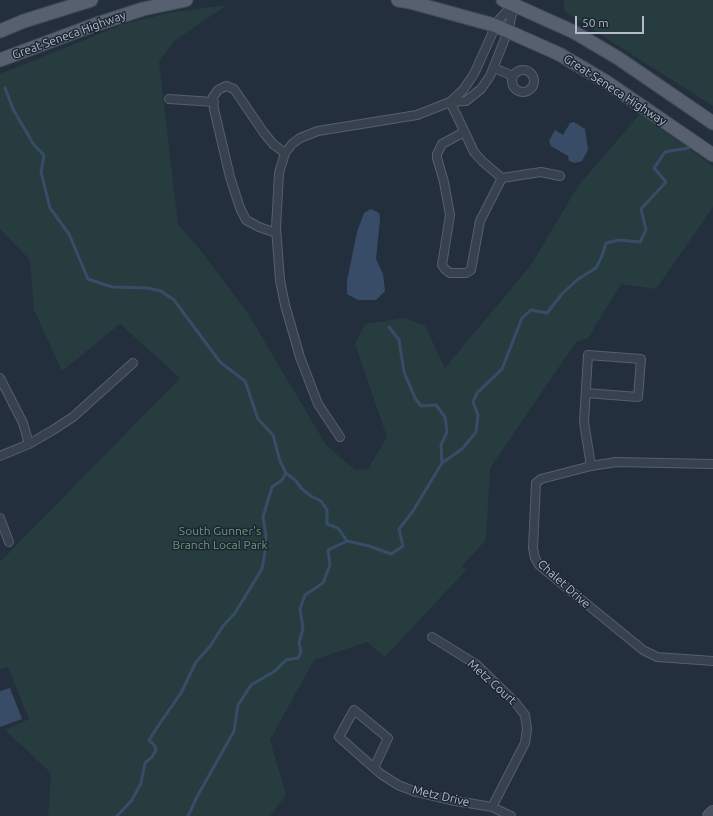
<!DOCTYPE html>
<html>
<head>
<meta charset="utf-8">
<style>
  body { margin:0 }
  #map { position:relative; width:713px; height:816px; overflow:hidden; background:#242f3e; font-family:Ubuntu,sans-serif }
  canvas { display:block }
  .scale { position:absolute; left:575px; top:16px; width:69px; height:18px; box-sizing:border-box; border:2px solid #b4bcc9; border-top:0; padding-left:5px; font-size:12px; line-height:14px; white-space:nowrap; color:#b4bcc9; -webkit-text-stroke:3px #1d2633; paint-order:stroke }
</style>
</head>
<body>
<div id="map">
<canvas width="713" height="816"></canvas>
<div class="scale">50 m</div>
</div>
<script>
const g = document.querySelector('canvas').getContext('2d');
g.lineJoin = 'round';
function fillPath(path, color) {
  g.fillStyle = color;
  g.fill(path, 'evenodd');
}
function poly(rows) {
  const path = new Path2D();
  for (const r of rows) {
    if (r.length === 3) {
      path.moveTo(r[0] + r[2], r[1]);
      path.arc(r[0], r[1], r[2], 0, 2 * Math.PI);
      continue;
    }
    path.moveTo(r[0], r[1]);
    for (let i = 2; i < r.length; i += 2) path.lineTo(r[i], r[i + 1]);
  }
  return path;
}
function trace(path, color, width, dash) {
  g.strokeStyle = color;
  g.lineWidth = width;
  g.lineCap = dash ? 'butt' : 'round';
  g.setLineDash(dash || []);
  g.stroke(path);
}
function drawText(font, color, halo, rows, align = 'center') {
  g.font = font + ' Ubuntu,sans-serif';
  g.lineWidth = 3;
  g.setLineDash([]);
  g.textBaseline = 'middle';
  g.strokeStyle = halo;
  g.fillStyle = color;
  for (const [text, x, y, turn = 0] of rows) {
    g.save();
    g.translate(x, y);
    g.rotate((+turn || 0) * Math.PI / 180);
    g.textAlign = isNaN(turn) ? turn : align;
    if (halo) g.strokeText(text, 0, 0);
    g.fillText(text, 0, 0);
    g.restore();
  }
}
const green = poly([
  [563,0,713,0,713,106,565,12],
  [227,5,174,41,159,62,178,224,198,247,247,312,326,445,355,470,368,469,387,437,355,344,365,324,405,318,425,326,445,368,531,265,578,186,640,114,713,166,713,207,656,289,621,284,588,338,576,342,490,468,486,540,462,566,466,570,385,657,367,642,314,660,270,740,286,795,270,816,48,816,51,776,50,772,5,730,29,719,8,667,0,669,0,560,1,561,180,378,120,324,62,371,34,310,30,260,0,229,0,74,124,24,169,13]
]);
const water = poly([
  [574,122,585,129,588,150,582,161,575,163,569,161,568,156,551,146,549,141,555,130,563,135,570,123],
  [371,209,379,213,380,219,376,259,383,274,385,291,376,300,358,300,347,294,347,281,357,232,364,213],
  [10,688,22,719,0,727,0,691]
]);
const stream = poly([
  [5,88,13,109,34,145,44,155,41,172,50,208,69,234,88,279,112,287,148,288,161,291,174,300,220,362,245,381,258,419,273,435,280,461,286,473,282,480,272,487,263,517,266,536,265,552,262,569,235,613,223,626,211,645,196,662,181,693,160,723,149,740,155,746,156,750,152,757,145,763,141,783,132,800,117,816],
  [389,327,399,340,404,372,415,398,421,406,436,405,445,417,447,432,441,445,442,463],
  [286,473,295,480,302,489,311,496,321,501,327,510,327,524,338,528,347,541],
  [188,816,198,795,234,731,238,705,251,685,275,671,286,660,298,658,301,652,299,643,303,628,300,609,305,595,323,583,330,565,328,550,347,541,369,546,391,554,403,546,399,529,413,511,442,463,462,449,476,432,478,415,473,402,477,393,502,369,522,318,531,310,547,313,562,294,578,279,596,268,602,256,606,243,619,240,640,242,646,230,641,209,666,182,654,168,665,152,688,148]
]);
const street = poly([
  [494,68,513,76],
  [523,81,11],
  [169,99,214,102],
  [450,102,458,118,474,152,483,162,502,178,480,221,471,270,466,273,450,273,445,269,442,265,450,215,444,182,437,158,437,154,442,144,464,132],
  [450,102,463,90,474,74,492,34,494,25,513,5],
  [502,178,541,172,560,176],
  [276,233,259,227,246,220,240,208,230,177,214,109,213,97,218,90,226,86,234,89,264,133,273,144,285,153],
  [0,378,23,423,29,444],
  [586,393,638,397,641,359,588,355,584,422,591,466],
  [340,437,318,404,300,357,285,305,280,280,276,228,279,173,285,153,292,144,300,138,318,131,417,115,450,102,466,101,481,89,490,76,508,31,515,1],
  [0,456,29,444,53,430,73,417,133,363],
  [713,464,616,462,591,466,541,479,536,483,533,548,535,558,539,565,643,650,657,657,713,661],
  [0,518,9,542],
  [432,637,477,665,515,702,525,715,527,729,525,743,492,807],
  [374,768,388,738,354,710,339,737,374,768,381,774,398,785,416,792,450,800,492,807,511,816]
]);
const secondary = poly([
  [709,816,713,812]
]);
const primary = poly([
  [398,0,410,2,494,25,559,54,605,81,713,155],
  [503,0,574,32,618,58,713,123],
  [0,31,24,21,91,0],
  [0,60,94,25,143,9,186,0]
]);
const streetNames = [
  ["Great Seneca Highway",69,35,-20],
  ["Great Seneca Highway",615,90,33],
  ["Chalet Drive",564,584,42],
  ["Metz Court",492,682,42],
  ["Metz Drive",441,796,13]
];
const parkNames = [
  ["South Gunner's",220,531],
  ["Branch Local Park",220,545]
];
fillPath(green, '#263c3f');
fillPath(water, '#394c67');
trace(stream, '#394c67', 3);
trace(street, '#565f6c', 10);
trace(secondary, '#565f6c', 14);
trace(primary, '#414a57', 15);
trace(street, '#38414e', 8);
trace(secondary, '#465061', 12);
trace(primary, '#56606e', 13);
drawText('12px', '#b4bcc9', '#1d2633', streetNames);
drawText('12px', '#6b9a76', '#1d2633', parkNames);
</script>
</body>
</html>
